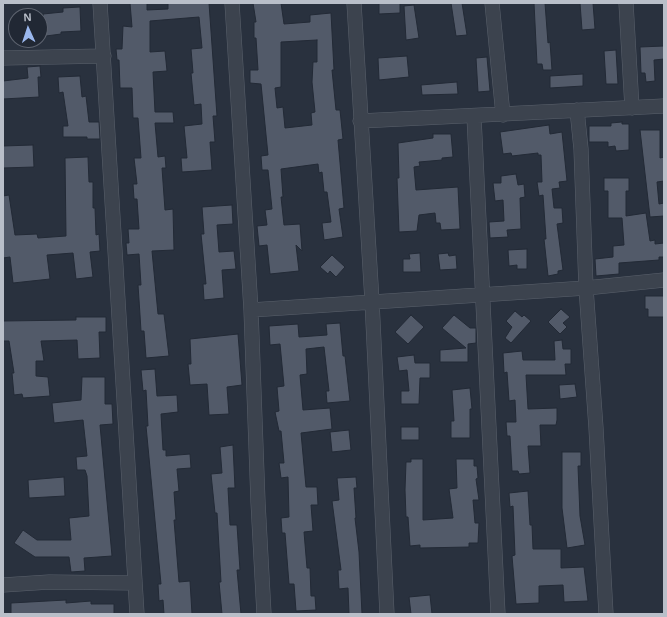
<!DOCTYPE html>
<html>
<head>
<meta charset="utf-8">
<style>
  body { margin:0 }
  #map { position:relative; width:667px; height:617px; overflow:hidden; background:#29313e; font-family:Arial,sans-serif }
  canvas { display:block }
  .frame { position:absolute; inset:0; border:4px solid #b9bfc9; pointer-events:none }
  .north { position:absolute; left:8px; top:8px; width:40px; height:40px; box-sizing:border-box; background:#212834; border:1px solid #5e6470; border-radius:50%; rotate:357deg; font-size:11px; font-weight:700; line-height:16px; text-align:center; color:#b9bfc9 }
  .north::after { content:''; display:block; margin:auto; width:14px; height:18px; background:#9ab7ed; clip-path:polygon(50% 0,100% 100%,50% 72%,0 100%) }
</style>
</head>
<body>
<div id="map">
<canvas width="667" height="617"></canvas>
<div class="frame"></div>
<div class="north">N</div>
</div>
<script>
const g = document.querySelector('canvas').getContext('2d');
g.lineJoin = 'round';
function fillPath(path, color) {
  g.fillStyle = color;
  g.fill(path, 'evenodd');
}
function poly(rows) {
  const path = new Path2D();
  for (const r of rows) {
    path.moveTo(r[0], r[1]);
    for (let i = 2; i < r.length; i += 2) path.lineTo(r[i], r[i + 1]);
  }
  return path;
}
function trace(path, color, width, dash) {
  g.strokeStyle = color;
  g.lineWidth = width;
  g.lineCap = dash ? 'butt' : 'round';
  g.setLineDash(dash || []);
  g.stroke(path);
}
const building = poly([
  [130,3,147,3,147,10,168,9,168,3,209,3,217,116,213,116,215,142,210,142,212,170,182,172,181,158,187,158,184,126,202,124,201,104,194,105,191,73,193,73,191,49,202,48,199,17,150,21,150,52,165,51,167,71,153,72,155,112,173,112,174,123,155,123,158,157,165,156,166,168,162,168,165,210,173,209,174,250,152,251,158,314,164,314,169,356,146,358,144,331,141,331,140,315,138,285,141,285,139,254,127,255,126,243,129,243,128,229,139,229,137,199,134,199,133,184,137,184,134,158,141,158,138,118,133,118,132,88,120,88,119,60,117,60,116,49,122,49,123,26,132,27,130,3],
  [253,3,281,3,284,24,310,22,310,15,331,13,334,70,332,70,336,110,340,110,343,139,338,140,344,208,339,209,343,237,324,240,322,223,331,222,327,192,324,192,322,172,319,173,318,164,281,169,283,197,281,197,284,225,300,224,302,251,296,245,299,271,270,274,267,245,259,246,257,226,267,225,265,210,272,209,268,170,262,170,261,156,268,155,261,84,250,83,250,70,258,70,256,38,254,38,254,22,256,22,253,3],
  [317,40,317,62,313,62,312,82,315,112,311,113,312,125,285,128,283,107,277,108,275,88,281,87,281,42,317,40],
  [379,3,400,3,400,13,379,14,379,3],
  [451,3,462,3,467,35,456,36,451,3],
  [534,3,545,3,548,43,550,42,552,70,543,70,542,64,537,64,534,3],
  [580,3,593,3,595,29,582,30,580,3],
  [414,5,419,38,406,40,404,6,414,5],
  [80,7,81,31,61,32,61,34,46,36,43,14,63,12,63,8,80,7],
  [664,46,664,59,654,60,655,81,646,82,645,73,641,73,640,47,664,46],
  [616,50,618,84,606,84,604,51,616,50],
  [407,56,409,77,379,80,378,58,407,56],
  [487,57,490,91,478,92,476,58,487,57],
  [40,66,41,77,38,77,39,97,3,99,3,81,28,78,27,67,40,66],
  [583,74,583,86,550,88,550,76,583,74],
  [80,76,82,97,86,96,89,122,99,122,100,139,87,139,87,137,63,137,63,126,68,126,63,92,59,93,58,77,80,76],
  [457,82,458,94,422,95,421,85,457,82],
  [622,122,622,124,629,124,629,150,616,151,615,146,608,147,608,142,589,142,589,126,611,126,611,123,622,122],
  [549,125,550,134,562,132,567,181,559,182,560,188,552,189,554,208,562,208,563,223,557,224,563,270,558,271,558,274,548,276,544,239,546,239,543,195,539,196,537,182,542,182,541,155,538,155,538,153,512,156,511,153,503,154,500,132,549,125],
  [640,130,660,130,660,158,664,157,664,181,657,182,659,204,664,203,664,216,650,217,640,130],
  [433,134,451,134,453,157,442,158,442,160,419,162,420,166,414,167,416,190,458,187,460,229,441,230,440,223,436,223,435,213,419,215,417,231,399,232,397,178,399,178,398,143,433,138,433,134],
  [33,145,34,167,3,168,3,146,33,145],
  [88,157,89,182,93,182,93,208,95,208,96,235,99,234,100,251,90,252,93,277,76,279,73,253,47,255,50,279,13,283,10,257,3,258,3,196,9,195,15,235,37,234,38,238,66,236,65,158,88,157],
  [516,174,518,185,524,184,525,197,520,198,521,229,507,230,508,237,490,238,489,222,504,221,503,200,495,201,493,183,501,183,501,176,516,174],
  [604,178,629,178,629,191,626,191,626,216,646,213,650,241,655,240,655,244,664,243,664,257,659,257,659,260,619,263,619,274,596,276,595,259,613,257,613,246,624,245,622,218,608,218,608,191,604,191,604,178],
  [232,205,233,224,217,225,219,252,234,251,236,269,222,270,224,298,204,300,203,284,206,284,201,234,204,234,202,207,232,205],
  [527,249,527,269,517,269,517,265,509,266,508,250,527,249],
  [420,253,421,272,403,272,403,259,410,259,409,254,420,253],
  [448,253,449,256,456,255,457,269,440,270,438,254,448,253],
  [332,255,345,267,336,277,330,271,328,274,320,267,332,255],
  [645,296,664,296,664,317,648,317,648,309,645,309,645,296],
  [561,309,570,317,563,323,567,327,560,334,548,322,561,309],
  [515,311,522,317,524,315,531,321,511,343,505,338,512,327,506,321,515,311],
  [411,315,424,327,408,344,395,332,411,315],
  [454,315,470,328,476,328,476,343,468,344,468,362,440,362,440,350,466,348,442,328,454,315],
  [76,317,106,317,106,332,99,332,100,358,78,359,77,340,41,341,44,361,36,361,36,376,48,377,50,396,23,398,22,394,14,395,12,373,14,373,9,341,3,341,3,321,76,320,76,317],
  [340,323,343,356,345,356,350,401,327,403,326,391,329,391,324,347,306,349,307,374,300,375,303,410,330,408,332,429,301,433,306,487,317,487,318,505,311,505,313,531,304,532,307,568,310,568,311,596,315,596,316,610,296,611,294,584,289,584,285,533,282,533,281,518,289,517,288,477,281,478,279,463,284,463,281,431,279,431,275,412,279,411,277,387,284,386,280,344,270,345,269,326,298,324,299,337,327,335,326,324,340,323],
  [238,334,242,385,227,387,229,414,209,415,207,384,190,385,188,364,191,364,190,339,238,334],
  [562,340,563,349,571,349,571,364,565,364,566,375,526,375,528,409,557,408,557,420,556,425,540,425,541,446,528,446,530,473,519,474,518,471,512,471,510,436,507,436,506,422,516,422,515,400,509,401,507,372,504,373,503,353,522,351,523,360,555,360,554,341,562,340],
  [414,355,415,363,430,363,430,378,420,378,419,404,401,404,401,391,409,391,407,370,399,371,397,357,414,355],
  [155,369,157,396,177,395,178,412,161,414,163,450,166,450,166,456,190,454,191,468,177,469,179,491,174,492,176,520,174,520,179,582,190,581,192,614,164,614,163,600,159,601,158,584,161,584,146,426,148,426,146,390,143,391,141,370,155,369],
  [82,377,105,377,105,404,112,404,113,424,100,425,112,556,84,558,85,571,71,572,69,557,35,557,14,543,23,530,37,540,71,540,69,518,89,516,87,476,85,470,77,470,76,457,87,456,83,420,54,423,52,403,81,400,82,377],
  [575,384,577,397,560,399,559,385,575,384],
  [470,388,472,409,470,409,470,438,451,438,451,421,454,421,452,390,470,388],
  [401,427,419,427,419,440,401,440,401,427],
  [349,430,351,450,332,452,330,432,349,430],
  [233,445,235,488,228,488,230,525,237,525,240,570,237,570,241,614,222,614,219,582,221,582,217,513,215,513,211,474,222,473,220,447,233,445],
  [562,452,581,452,581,466,578,466,580,516,585,545,567,548,562,508,562,452],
  [411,459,423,459,423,520,453,518,449,489,457,488,456,459,474,459,474,466,477,466,478,478,476,479,479,500,473,500,475,523,479,523,478,543,469,543,469,547,420,548,420,545,410,546,408,517,406,517,405,490,406,462,411,462,411,459],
  [64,477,65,496,29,498,28,480,64,477],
  [356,477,357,488,354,488,356,518,355,518,359,552,362,614,349,614,348,588,339,589,338,570,341,570,332,501,339,500,337,478,356,477],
  [528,491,530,525,532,525,533,549,561,549,561,568,584,567,588,601,564,602,563,585,539,586,539,603,516,604,512,556,515,555,513,506,510,507,509,493,528,491],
  [430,595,432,614,411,614,409,597,430,595],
  [66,600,66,603,91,601,91,604,114,604,114,614,11,614,11,603,66,600]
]);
const minor = poly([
  [100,3,137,614],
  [232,3,251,310,258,502,264,614],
  [354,3,372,301,387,614],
  [492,3,503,115],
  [626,3,632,108],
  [3,58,104,56],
  [577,110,581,149,586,288,596,428,606,614],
  [474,117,498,614],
  [360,121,664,106],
  [251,310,586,288,664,280],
  [3,585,49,582,135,583]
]);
fillPath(building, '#525a69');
trace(building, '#232a36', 1);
trace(minor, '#5a616c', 15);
trace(minor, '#3c434e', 14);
</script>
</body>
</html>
